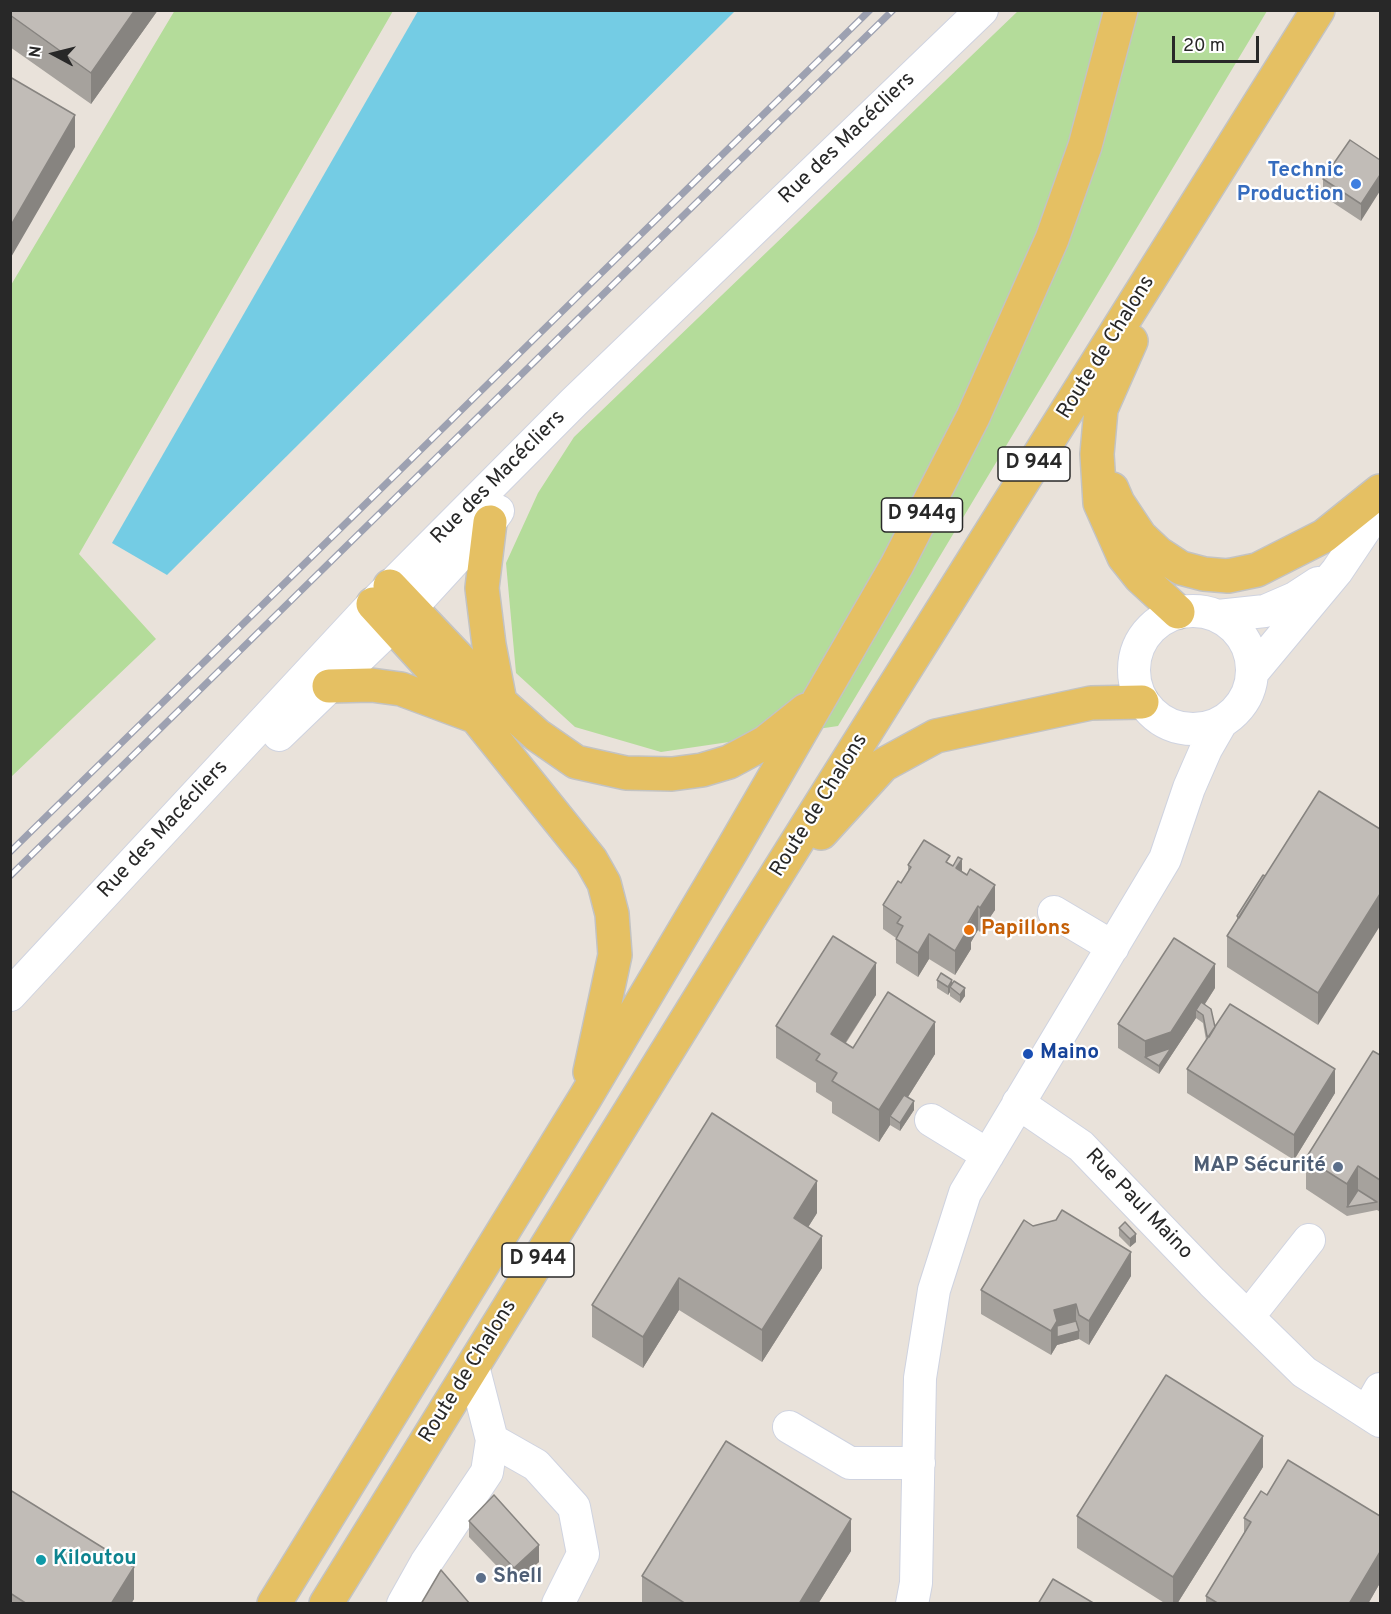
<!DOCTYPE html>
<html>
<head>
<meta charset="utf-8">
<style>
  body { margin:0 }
  #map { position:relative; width:1391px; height:1614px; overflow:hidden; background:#e9e2da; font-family:Overpass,sans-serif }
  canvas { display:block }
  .frame { position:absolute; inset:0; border:12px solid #282828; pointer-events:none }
  .north { position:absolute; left:24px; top:24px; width:60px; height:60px; -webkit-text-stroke:4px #fff; paint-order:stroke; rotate:277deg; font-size:16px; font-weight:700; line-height:24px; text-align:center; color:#282828 }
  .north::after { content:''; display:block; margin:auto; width:21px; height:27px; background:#282828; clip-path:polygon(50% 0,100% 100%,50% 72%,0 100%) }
  .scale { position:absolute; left:1172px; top:36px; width:87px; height:27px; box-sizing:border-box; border:3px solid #282828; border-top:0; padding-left:8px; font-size:18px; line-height:21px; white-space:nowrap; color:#282828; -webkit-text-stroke:4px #fff; paint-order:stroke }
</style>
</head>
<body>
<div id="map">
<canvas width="1391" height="1614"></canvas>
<div class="frame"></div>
<div class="north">N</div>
<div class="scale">20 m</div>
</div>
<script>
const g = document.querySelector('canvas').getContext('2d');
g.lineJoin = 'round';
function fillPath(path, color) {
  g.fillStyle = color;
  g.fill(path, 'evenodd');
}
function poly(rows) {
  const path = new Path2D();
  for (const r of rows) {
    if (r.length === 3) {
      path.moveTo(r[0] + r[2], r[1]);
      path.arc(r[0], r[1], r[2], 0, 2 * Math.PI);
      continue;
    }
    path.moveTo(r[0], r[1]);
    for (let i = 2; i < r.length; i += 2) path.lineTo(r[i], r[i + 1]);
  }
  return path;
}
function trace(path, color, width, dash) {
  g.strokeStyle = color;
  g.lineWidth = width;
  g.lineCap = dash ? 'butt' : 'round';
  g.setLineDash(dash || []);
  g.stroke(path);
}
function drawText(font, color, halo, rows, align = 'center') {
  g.font = font + ' Overpass,sans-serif';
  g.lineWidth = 4.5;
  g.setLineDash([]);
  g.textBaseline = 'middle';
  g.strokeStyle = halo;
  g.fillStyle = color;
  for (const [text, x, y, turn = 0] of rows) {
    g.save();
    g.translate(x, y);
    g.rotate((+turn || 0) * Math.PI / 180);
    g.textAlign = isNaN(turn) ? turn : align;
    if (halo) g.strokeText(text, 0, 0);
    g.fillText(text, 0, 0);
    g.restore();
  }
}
const green = poly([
  [175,10,393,11,79,554,156,639,11,777,11,285],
  [1018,11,1267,11,838,726,661,752,575,727,516,673,506,563,538,493,574,437]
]);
const water = poly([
  [418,11,735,11,167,575,112,543]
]);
const minor = poly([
  [1193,670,59],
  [1218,616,1265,611,1295,598,1318,583],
  [1252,673,1337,571,1380,507],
  [279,735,411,608,490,522,498,511],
  [1054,912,1113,947],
  [10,995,373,604,574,402,982,10],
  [1018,1103,1081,1146,1212,1282,1304,1372,1380,1421],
  [931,1120,988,1155],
  [1248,1317,1309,1240],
  [1367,1412,1380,1389],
  [789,1427,850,1463,919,1463],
  [492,1440,536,1465,574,1507,583,1554,558,1604],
  [403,1604,426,1563,487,1472,492,1440,473,1366],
  [912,1604,916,1583,920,1378,934,1290,965,1193,1165,859,1189,788,1206,749,1221,723]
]);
const major = poly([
  [1131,341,1101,409,1097,454,1100,503,1124,557,1140,577,1178,612],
  [1112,489,1118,503,1140,536,1158,553,1181,568,1204,574,1228,576,1257,570,1324,536,1380,491],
  [490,522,482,588,489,645,500,702],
  [390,586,500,702,537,735,576,762,626,773,672,774,702,770,729,762,766,742,806,710],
  [373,604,476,717,591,860,604,883,612,914,615,955,590,1072],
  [329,686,371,685,401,689,471,715],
  [821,833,883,765,936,736,1091,703,1142,702],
  [274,1604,585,1098,732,850,897,565,973,417,1052,239,1085,146,1121,10],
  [326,1604,750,917,1318,10]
]);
const rail = poly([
  [10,852,870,10],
  [10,876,893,10]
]);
const wall = poly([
  [10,10,158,10,91,104,10,47],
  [1380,160,1361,221,1323,196,1323,179],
  [1319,791,1318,1025,1227,967,1227,936,1237,921,1237,916,1265,876],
  [950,864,962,872,995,910,980,932,978,930,971,942,971,949,955,975,929,959,918,977,896,963,896,938,883,929,883,905,901,883,908,872,908,865],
  [937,980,952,984,965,996,960,1003,950,996,950,992,948,995,937,988],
  [1215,988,1205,1004,1215,1027,1335,1093,1294,1160,1187,1093,1187,1069,1206,1040,1203,1023,1196,1018,1159,1074,1118,1048,1118,1024],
  [876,995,846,1043,853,1048,935,1054,908,1097,914,1110,900,1131,890,1125,879,1142,832,1113,832,1102,816,1092,816,1083,776,1058,776,1026],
  [1380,1055,1380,1212,1377,1210,1347,1216,1306,1189,1306,1158],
  [817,1213,808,1227,822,1268,762,1362,679,1310,643,1368,592,1337,592,1305],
  [1033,1226,1131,1276,1089,1345,1079,1339,1057,1345,1051,1355,981,1314,981,1290],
  [1119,1228,1136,1242,1130,1247,1119,1236],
  [1263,1467,1177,1604,1166,1604,1077,1548,1077,1516],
  [10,1490,134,1599,131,1604,10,1604],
  [1244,1518,1380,1583,1368,1604,1206,1604,1206,1596,1244,1533],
  [469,1521,539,1562,514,1584,469,1537],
  [851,1551,818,1604,642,1604,642,1576]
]);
const shadedWall = poly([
  [135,10,158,10,91,104,91,73],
  [75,115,75,147,10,259,10,227],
  [1380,175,1380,191,1361,221,1361,204],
  [962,859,962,884,956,868],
  [995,885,995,910,980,932,980,908],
  [1380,894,1380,926,1318,1025,1318,993],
  [978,906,978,930,971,942,971,949,955,975,955,951],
  [929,934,929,959,918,977,918,953],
  [876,963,876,995,831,1065,831,1034],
  [1215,964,1215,988,1199,1013,1196,1010,1196,1018,1159,1074,1159,1066,1145,1057,1145,1041],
  [952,980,952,989,950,987,950,992,948,995,948,987],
  [965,988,965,996,960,1003,960,995],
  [935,1022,935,1054,894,1119,890,1116,890,1125,879,1142,879,1110],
  [1335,1069,1335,1093,1294,1160,1294,1135],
  [914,1101,914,1110,900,1131,900,1123],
  [1358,1166,1358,1198,1347,1207,1347,1184],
  [817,1181,817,1213,794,1250,794,1218],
  [1136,1234,1136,1242,1130,1247,1130,1239],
  [822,1236,822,1268,762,1362,762,1330],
  [1131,1252,1131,1276,1089,1345,1089,1321],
  [679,1278,679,1310,643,1368,643,1337],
  [1076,1304,1076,1329,1057,1334,1057,1345,1051,1355,1051,1331,1054,1310],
  [1079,1331,1079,1339,1057,1345,1057,1337],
  [1263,1436,1263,1467,1177,1604,1173,1604,1173,1577],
  [851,1519,851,1551,818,1604,799,1604],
  [539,1545,539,1562,514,1584,514,1568],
  [1380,1552,1380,1583,1368,1604,1349,1604],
  [134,1567,134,1599,131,1604,111,1604]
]);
const building = poly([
  [10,10,135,10,91,73,10,15,10,10],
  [10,77,75,115,10,227,10,77],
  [1350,140,1380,160,1380,175,1361,204,1323,179,1350,140],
  [1319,791,1380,829,1380,894,1318,993,1227,936,1319,791],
  [924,840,950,856,946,862,953,866,958,857,962,859,956,868,967,875,970,869,995,885,980,908,978,906,968,923,971,924,955,951,929,934,918,953,896,939,903,926,897,923,901,917,883,905,898,881,901,883,911,867,908,865,924,840],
  [1263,875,1265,876,1239,918,1237,916,1263,875],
  [833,936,876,963,831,1034,853,1048,888,992,935,1022,879,1110,832,1081,837,1073,816,1060,820,1054,776,1026,833,936],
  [1174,938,1215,964,1171,1032,1145,1041,1118,1024,1174,938],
  [941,973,952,980,948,987,937,980,941,973],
  [954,981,965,988,960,995,950,987,954,981],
  [1201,1002,1211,1009,1215,1027,1209,1037,1207,1036,1203,1015,1196,1010,1201,1002],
  [1230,1004,1335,1069,1294,1135,1187,1069,1230,1004],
  [1171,1048,1159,1066,1145,1057,1171,1048],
  [1373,1051,1380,1055,1380,1180,1358,1166,1347,1184,1306,1158,1373,1051],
  [904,1095,914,1101,900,1123,890,1116,904,1095],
  [712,1113,817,1181,794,1218,822,1236,762,1330,679,1278,643,1337,592,1305,712,1113],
  [1358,1190,1377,1202,1347,1207,1358,1190],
  [1062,1210,1131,1252,1089,1321,1079,1315,1076,1304,1054,1310,1057,1321,1051,1331,981,1290,1024,1220,1033,1226,1056,1220,1062,1210],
  [1125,1222,1136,1234,1130,1239,1119,1228,1125,1222],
  [1076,1321,1079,1331,1057,1337,1057,1326,1076,1321],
  [1166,1375,1263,1436,1173,1577,1077,1516,1166,1375],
  [726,1441,851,1519,799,1604,686,1604,642,1576,726,1441],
  [1288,1460,1380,1516,1380,1552,1349,1604,1219,1604,1206,1596,1251,1522,1244,1518,1261,1491,1267,1495,1288,1460],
  [10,1490,134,1567,111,1604,27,1604,10,1593,10,1490],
  [494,1495,539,1545,514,1568,469,1521,494,1495],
  [441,1570,470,1604,421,1604,441,1570],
  [1053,1579,1095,1604,1038,1604,1053,1579]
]);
const markers = [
  [1356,184,6,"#3f7fe0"],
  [969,930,6,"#e8710a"],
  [1028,1054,6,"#1a4fb4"],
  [1338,1167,6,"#5c6f8a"],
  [41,1560,6,"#0f9aa8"],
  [481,1578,6,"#5c6f8a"]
];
const shields = [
  [1034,464,72],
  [922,515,81],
  [538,1260,72]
];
const shieldNames = [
  ["D 944",1034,464],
  ["D 944g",922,515],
  ["D 944",538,1260]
];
const streetNames = [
  ["Rue des Macécliers",848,139,-44],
  ["Route de Chalons",1107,348,-58],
  ["Rue des Macécliers",499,478,-45],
  ["Route de Chalons",820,806,-58],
  ["Rue des Macécliers",164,830,-47],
  ["Rue Paul Maino",1138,1205,46],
  ["Route de Chalons",469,1372,-58]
];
const shopNames = [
  ["Technic",1344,172],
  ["Production",1344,196]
];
const foodNames = [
  ["Papillons",981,930]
];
const transitNames = [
  ["Maino",1040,1054]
];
const serviceNames = [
  ["MAP Sécurité",1326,1167],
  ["Shell",493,1578,"left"]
];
const cultureNames = [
  ["Kiloutou",53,1560]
];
fillPath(green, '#b4dc9a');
fillPath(water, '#74cce4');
trace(minor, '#cfd3e0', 34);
trace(major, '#c3c3c3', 36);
trace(minor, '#fff', 32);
trace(major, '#e5c063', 33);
trace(rail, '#9da1b1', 7);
trace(rail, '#fff', 4.5, [14]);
fillPath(wall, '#a6a29d');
fillPath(shadedWall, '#878480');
fillPath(building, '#c1bcb7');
trace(building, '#878480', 1.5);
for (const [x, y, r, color] of markers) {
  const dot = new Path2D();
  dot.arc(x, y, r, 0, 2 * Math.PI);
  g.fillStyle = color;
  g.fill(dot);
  trace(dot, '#fff', 2);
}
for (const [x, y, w] of shields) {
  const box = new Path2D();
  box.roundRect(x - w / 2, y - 17, w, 34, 4.5);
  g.fillStyle = '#fff';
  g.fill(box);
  trace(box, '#282828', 1.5);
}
drawText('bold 20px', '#282828', null, shieldNames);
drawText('21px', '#282828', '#fff', streetNames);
drawText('bold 21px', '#366cbe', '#fff', shopNames, 'right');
drawText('bold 21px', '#c56008', '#fff', foodNames, 'left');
drawText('bold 21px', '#164399', '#fff', transitNames, 'left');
drawText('bold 21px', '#4e5e75', '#fff', serviceNames, 'right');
drawText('bold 21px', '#0d838f', '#fff', cultureNames, 'left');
</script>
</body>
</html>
